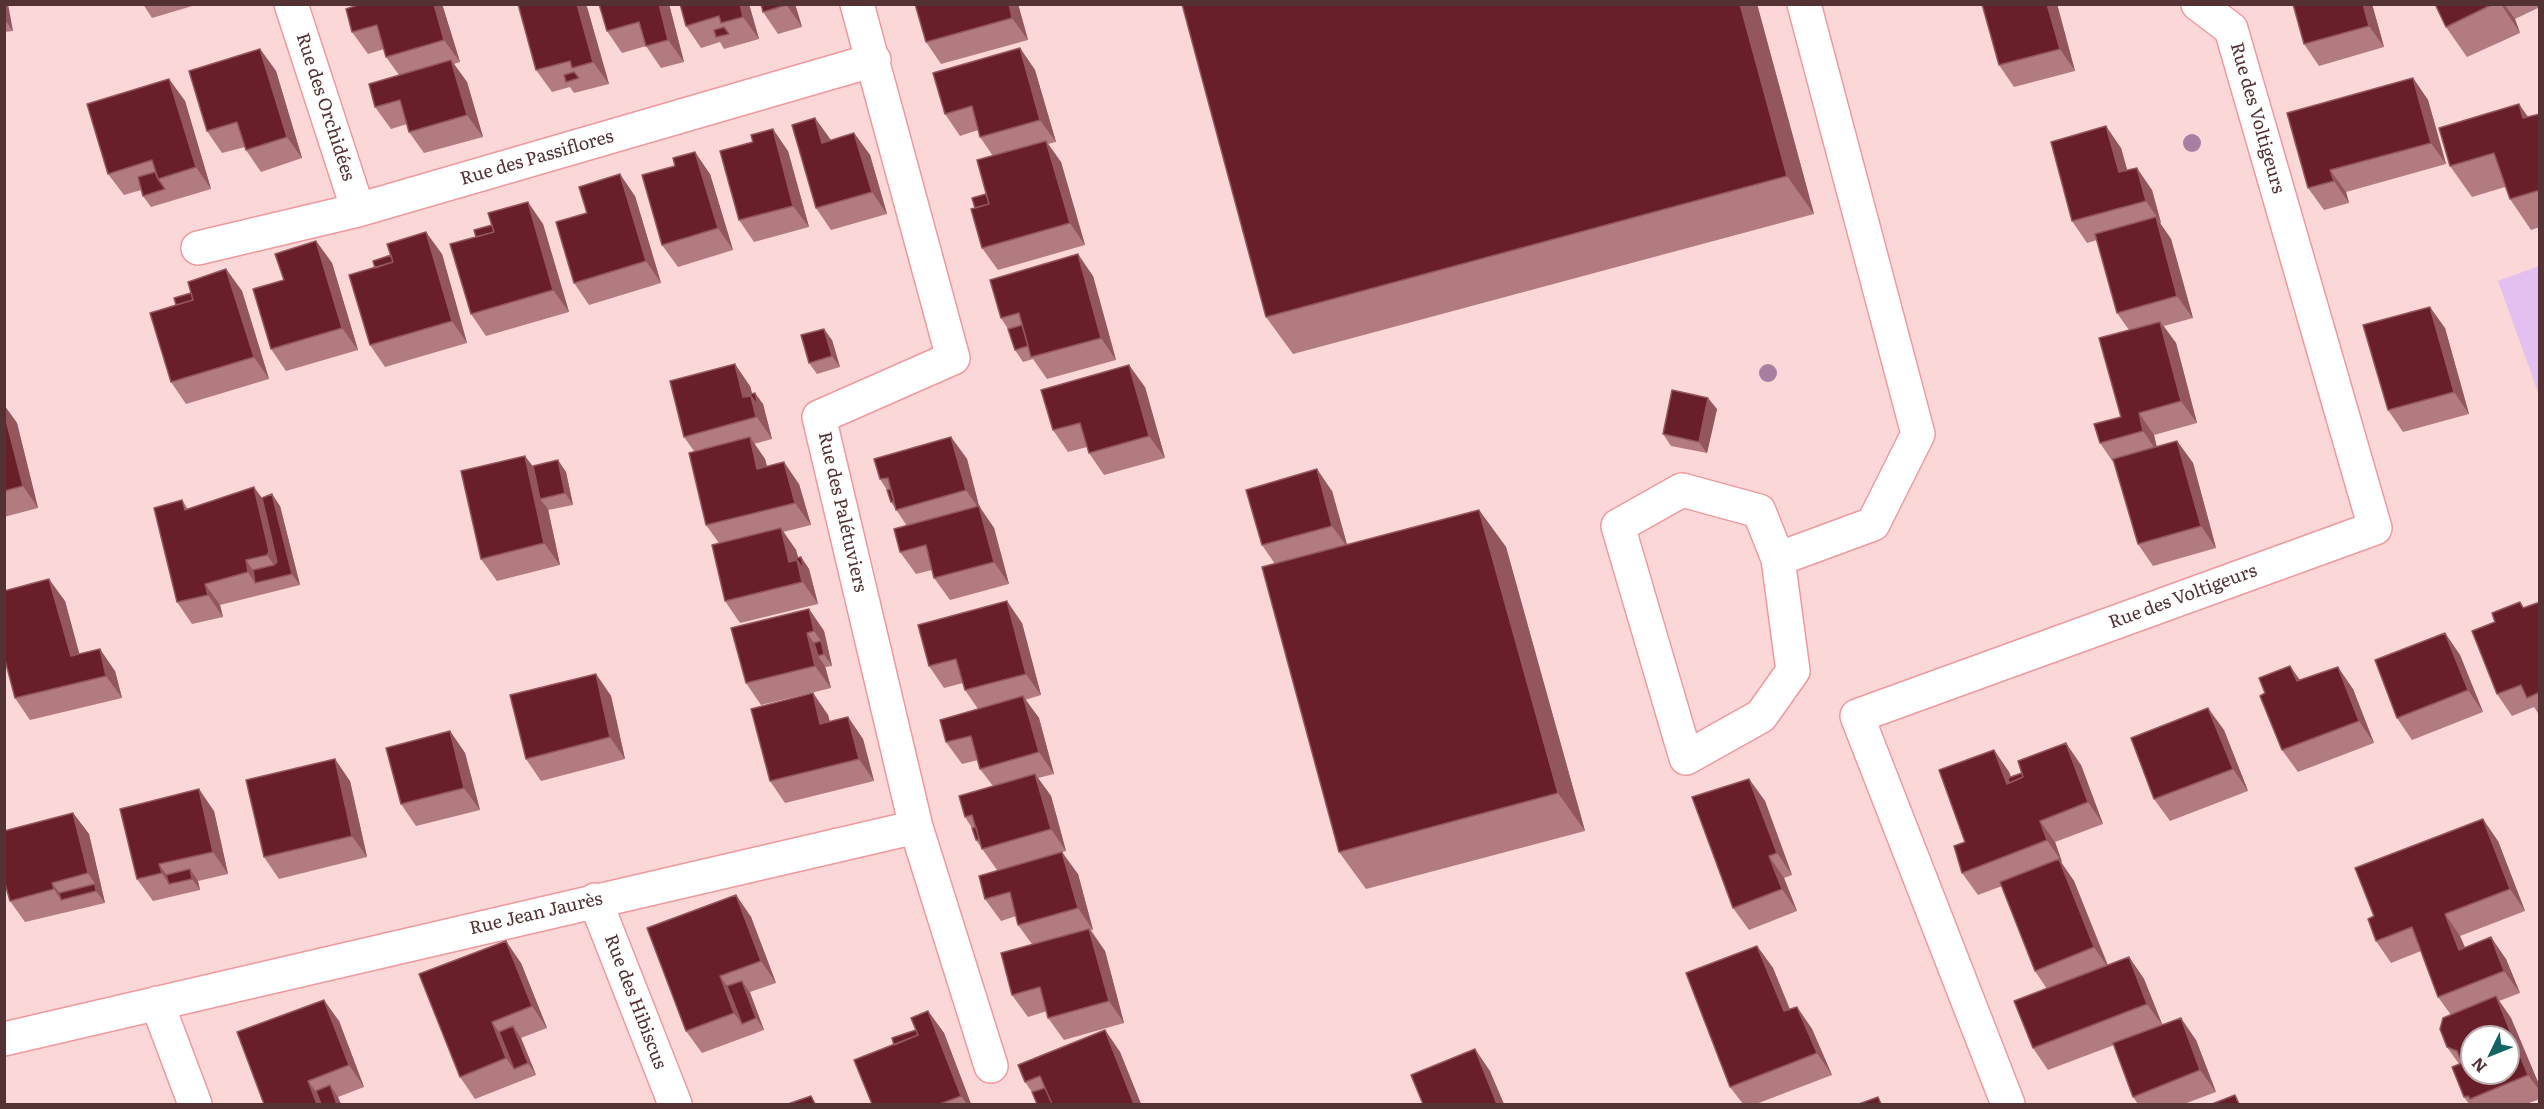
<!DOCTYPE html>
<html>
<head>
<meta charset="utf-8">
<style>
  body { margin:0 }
  #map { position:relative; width:2544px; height:1109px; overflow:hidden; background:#fbd7d7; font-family:Literata,serif }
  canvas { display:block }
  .frame { position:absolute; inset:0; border:6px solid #543133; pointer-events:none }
  .north { position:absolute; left:2460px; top:1025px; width:60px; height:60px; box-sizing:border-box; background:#fff; border:2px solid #bbadad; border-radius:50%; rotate:227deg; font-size:16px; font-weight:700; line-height:24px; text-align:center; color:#543133 }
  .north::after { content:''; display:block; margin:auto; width:21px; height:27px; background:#146465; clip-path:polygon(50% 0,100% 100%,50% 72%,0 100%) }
</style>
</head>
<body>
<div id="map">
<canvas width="2544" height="1109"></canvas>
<div class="frame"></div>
<div class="north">N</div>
</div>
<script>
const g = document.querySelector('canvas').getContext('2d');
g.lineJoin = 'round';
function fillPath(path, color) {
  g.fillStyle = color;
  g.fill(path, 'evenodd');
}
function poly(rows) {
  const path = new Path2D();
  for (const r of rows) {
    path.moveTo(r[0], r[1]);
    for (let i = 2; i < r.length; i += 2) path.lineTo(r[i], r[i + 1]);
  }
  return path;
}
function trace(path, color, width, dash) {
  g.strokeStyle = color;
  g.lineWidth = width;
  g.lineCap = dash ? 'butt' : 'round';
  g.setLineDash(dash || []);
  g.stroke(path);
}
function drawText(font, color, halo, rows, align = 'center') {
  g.font = font + ' Literata,serif';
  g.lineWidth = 6;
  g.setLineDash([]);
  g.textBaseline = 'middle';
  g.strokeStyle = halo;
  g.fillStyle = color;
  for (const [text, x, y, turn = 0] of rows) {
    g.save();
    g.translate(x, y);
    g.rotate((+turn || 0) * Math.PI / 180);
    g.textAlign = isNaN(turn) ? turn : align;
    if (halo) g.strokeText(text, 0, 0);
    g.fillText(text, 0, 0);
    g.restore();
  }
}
const green = poly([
  [2539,266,2540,266,2539,395,2498,281]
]);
const minor = poly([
  [291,4,358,210],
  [857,4,953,358,819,417,916,827,991,1066],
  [198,248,358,210,874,60],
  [1682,490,1759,511,1778,559,1793,671,1761,716,1686,758,1618,526,1682,490],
  [1778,559,1873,524,1918,434,1804,4],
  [595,900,675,1104],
  [157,1003,195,1104],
  [4,1039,916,827],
  [2008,1104,1857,716,2375,528,2231,29,2198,4]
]);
const trees = [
  [2192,143],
  [1768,373]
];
const wall = poly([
  [4,4,13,31,4,32],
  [143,4,199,4,152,18],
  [599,4,669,4,684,62,661,68,646,46,622,53,607,31],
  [749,4,759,39,724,49,720,42,701,48,686,26],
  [761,4,795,4,802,27,778,34,763,12],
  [915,4,1018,4,1028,40,941,64,926,42],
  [1182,4,1757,4,1814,214,1293,354,1266,317],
  [1982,4,2057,4,2075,71,2014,87,1999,65],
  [2293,4,2372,4,2384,47,2319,66,2304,44],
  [2435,4,2540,4,2540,7,2515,19,2520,33,2467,57,2446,27],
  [443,7,460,62,454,64,467,82,483,137,424,153,409,132,407,124,391,129,375,107,399,75,386,57,384,49,368,54,352,32],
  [587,7,609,84,574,93,570,87,552,92,536,70],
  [1020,48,1035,70,1056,142,1048,144,1061,162,1085,245,998,270,982,248,975,208,986,194,993,156,980,137,978,130,960,136,945,114],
  [260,49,276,71,302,158,261,172,246,150,245,147,222,153,207,131],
  [2413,78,2428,100,2446,164,2346,192,2349,203,2324,210,2308,188],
  [169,79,185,101,211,189,151,207,143,196,141,190,124,195,108,174],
  [2540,114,2540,227,2531,230,2510,199,2505,187,2472,197,2450,166,2528,117],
  [854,133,870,155,887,214,831,230,816,208],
  [753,142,788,151,809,227,754,242,739,220],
  [2121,148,2127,170,2152,190,2161,223,2160,223,2171,239,2193,318,2164,326,2176,343,2197,423,2154,435,2157,447,2177,441,2193,463,2216,548,2153,566,2138,544,2115,465,2100,443,2121,417,2129,330,2117,313,2097,240,2087,243,2072,221],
  [710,174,733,250,678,267,662,245],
  [635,196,661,283,589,305,574,283,587,213],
  [543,224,569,312,486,336,471,314],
  [316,241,332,263,358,350,286,371,271,349],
  [442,254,467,343,385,367,370,345],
  [226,269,242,291,269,379,186,404,171,382,176,305,191,293],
  [1093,276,1116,360,1047,379,1033,359,1023,362,1015,350,1008,329,1001,318],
  [2445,328,2469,414,2403,432,2388,410],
  [832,340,840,367,817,374,809,363],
  [750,386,752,394,763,404,772,439,754,444,765,459,767,466,799,484,811,525,783,532,796,550,798,558,801,557,809,569,818,604,740,623,725,601,719,543,706,525,694,451,684,437],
  [1145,387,1165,458,1104,475,1089,453,1087,447,1068,452,1053,430],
  [4,405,17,423,38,508,4,517],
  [1717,409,1707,453,1671,446,1663,434],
  [951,437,967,459,979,506,994,528,1009,584,950,600,934,578,932,570,916,574,900,552,907,526,891,502,887,490,880,479],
  [533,466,566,472,573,505,548,510,548,509,560,565,497,581,481,559],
  [1332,491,1347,545,1479,510,1506,547,1585,831,1366,889,1339,852,1275,564,1262,545],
  [262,498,280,506,300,585,220,605,223,617,192,624,177,602,182,500,188,509],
  [65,601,79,654,115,671,122,698,30,720,15,698],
  [2520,602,2524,608,2540,602,2540,716,2534,707,2512,716,2497,694,2495,622],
  [809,609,824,631,832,666,826,667,825,666,831,688,761,705,746,683],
  [1022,623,1041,695,1025,700,1039,718,1054,774,1038,778,1051,796,1066,851,1042,858,1078,874,1093,930,1091,930,1105,951,1124,1023,1064,1040,1048,1018,1047,1011,1028,1017,1012,995,1032,944,1018,925,1016,916,1001,921,985,899,997,870,976,840,972,828,965,817,993,786,980,769,978,760,962,764,946,742,978,709,965,690,963,683,944,688,929,666],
  [2445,633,2460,655,2483,712,2412,740,2397,718],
  [2290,666,2300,680,2353,689,2374,743,2298,772,2282,750,2265,693],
  [596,674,611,696,625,759,541,781,526,759],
  [813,693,828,715,830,722,848,717,863,739,874,781,785,803,770,781],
  [2224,730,2248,791,2170,821,2154,799],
  [450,731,465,753,480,810,416,826,401,804],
  [1994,750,2009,772,2011,777,2081,765,2103,824,2055,842,2062,862,2061,863,2074,881,2108,965,2129,957,2144,979,2162,1025,2196,1040,2216,1092,2184,1104,2138,1104,2133,1097,2114,1045,2048,1070,2033,1048,2047,989,2035,971,2002,886,1978,895,1962,873,1965,842],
  [1749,779,1765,801,1792,875,1784,878,1797,911,1749,930,1733,908],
  [350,781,367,857,279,879,264,857],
  [214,811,228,874,198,881,200,890,153,901,137,879],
  [73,813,89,834,105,903,25,922,10,901],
  [2498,841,2525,911,2460,936,2465,947,2506,959,2520,993,2499,1001,2511,1018,2540,1087,2540,1099,2526,1104,2469,1104,2464,1097,2459,1064,2447,1047,2451,1015,2438,997,2421,951,2391,963,2376,941,2374,916],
  [736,895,751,917,776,983,750,992,764,1030,702,1053,686,1031],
  [1757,946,1773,968,1790,1009,1797,1007,1812,1029,1832,1075,1756,1104,1743,1104,1730,1087],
  [521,963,547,1028,521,1038,536,1075,475,1099,460,1077],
  [928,1011,944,1033,971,1104,872,1104,894,1045,916,1030],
  [339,1021,364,1087,338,1097,264,1104],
  [1105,1030,1120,1052,1141,1104,1032,1092,1025,1082]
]);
const shadedWall = poly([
  [4,4,8,4,13,31,5,20],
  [434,4,442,4,443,7,460,62,444,40],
  [577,4,585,4,587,7,609,84,593,62],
  [659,4,669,4,684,62,668,40],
  [740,4,749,4,759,39,743,17],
  [786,4,795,4,802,27],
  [1009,4,1018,4,1028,40,1012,18],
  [1740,4,1757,4,1814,214,1787,176],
  [2047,4,2057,4,2075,71,2060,49],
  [2363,4,2372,4,2384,47,2369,26],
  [2501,4,2504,4,2515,19,2520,33],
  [1020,48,1035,70,1056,142,1040,120],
  [260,49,276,71,302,158,287,137],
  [451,60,467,82,483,137,467,115],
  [2413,78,2428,100,2446,164,2431,143],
  [169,79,185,101,211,189,196,167],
  [2519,104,2540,134,2523,118],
  [815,118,831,140,822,143],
  [2106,126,2121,148,2134,194,2119,172],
  [773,129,788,151,809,227,793,206],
  [854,133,870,155,887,214,872,192],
  [1046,141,1061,162,1085,245,1070,223],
  [695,152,710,174,733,250,718,228],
  [2137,168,2152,190,2161,223,2146,201],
  [2330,170,2346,192,2349,203,2334,181],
  [620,174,635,196,661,283,646,261],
  [528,202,543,224,569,312,553,290],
  [2156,217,2171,239,2193,318,2177,296],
  [426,232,442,254,467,343,452,321],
  [316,241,332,263,358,350,342,328],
  [1078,254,1093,276,1116,360,1101,338],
  [226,269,242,291,269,379,254,357],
  [2430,307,2445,328,2469,414,2454,392],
  [2160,322,2176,343,2197,423,2181,401],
  [824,329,832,340,840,367,832,356],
  [735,364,750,386,754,400,755,393,763,404,772,439,743,397],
  [1129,365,1145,387,1165,458,1149,436],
  [1708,398,1717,409,1707,453,1699,442],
  [4,405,17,423,38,508,23,486,4,412],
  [2139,413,2154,435,2158,453,2143,431],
  [750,437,765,459,773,491,757,469],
  [951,437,967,459,979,506,994,528,1009,584,994,562,981,512,966,490],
  [2177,441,2193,463,2216,548,2201,526],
  [525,456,541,477,540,499,548,509,560,565,544,543],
  [558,460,566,472,573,505,565,493],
  [784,462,799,484,811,525,795,503],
  [1317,469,1332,491,1348,548,1332,526],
  [254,487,270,509,285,573,282,577,267,555],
  [272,494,280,506,300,585,292,574],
  [1479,510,1506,547,1585,831,1558,793],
  [781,528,796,550,800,564,801,557,809,569,818,604,789,562],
  [246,560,261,582,255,583,248,572],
  [49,579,65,601,86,678,71,656],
  [205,584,220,605,223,617,208,595],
  [1007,601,1022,623,1041,695,1026,674],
  [809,609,824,631,832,666,824,654,821,641,814,631],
  [807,633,822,654,818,656,825,666,831,688,815,666],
  [2445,633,2460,655,2483,712,2468,690],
  [100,649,115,671,122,698,106,676],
  [2290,666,2305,688,2297,681],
  [2338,667,2353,689,2374,743,2359,721],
  [596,674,611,696,625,759,610,737],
  [813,693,828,715,836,746,820,724],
  [1023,696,1039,718,1054,774,1039,752],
  [2208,708,2224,730,2248,791,2233,769],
  [848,717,863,739,874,781,859,759],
  [450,731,465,753,480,810,464,788],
  [2066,743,2081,765,2103,824,2088,802],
  [1994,750,2009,772,2017,793,2007,784],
  [335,759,350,781,367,857,352,836],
  [1035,774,1051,796,1066,851,1051,829],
  [1749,779,1765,801,1792,875,1777,853],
  [199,789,214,811,228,874,213,852],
  [73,813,89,834,105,903,96,891,95,884,88,873],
  [2483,819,2498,841,2525,911,2510,889],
  [2040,821,2055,842,2062,862,2047,840],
  [1062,852,1078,874,1093,930,1078,908],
  [1769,856,1784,878,1797,911,1782,889],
  [2059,859,2074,881,2109,969,2094,947],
  [159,864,172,883,169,884,162,873],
  [190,869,198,881,200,890,192,879],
  [52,883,64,899,61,900,54,889],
  [736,895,751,917,776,983,761,961],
  [2445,914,2460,936,2474,971,2459,950],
  [1089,929,1105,951,1124,1023,1109,1001],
  [2491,937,2506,959,2520,993,2504,971],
  [506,941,521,963,547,1028,532,1006],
  [1757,946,1773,968,1799,1033,1784,1011],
  [2129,957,2144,979,2163,1026,2147,1004],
  [720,976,735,998,742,1024,734,1013],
  [742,981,750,993,764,1030,756,1018],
  [2496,996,2511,1018,2540,1087,2540,1091,2528,1075],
  [324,1000,339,1021,364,1087,349,1065],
  [1797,1007,1812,1029,1832,1075,1817,1053],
  [928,1011,944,1033,971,1104,967,1104,961,1096],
  [2181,1018,2196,1040,2216,1092,2200,1070],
  [492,1022,507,1044,514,1069,522,1080,506,1058],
  [513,1026,521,1038,536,1075,528,1063],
  [1105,1030,1120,1052,1141,1104,1134,1104],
  [1475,1049,1490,1071,1504,1104,1497,1104],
  [308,1081,324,1103,325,1104,317,1104],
  [330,1085,338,1097,341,1104,337,1104]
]);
const building = poly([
  [361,4,434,4,444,40,386,57,377,25,352,32,346,9,361,4],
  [518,4,577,4,593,62,572,68,570,61,536,70,518,4],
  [599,4,659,4,668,40,646,46,639,22,607,31,599,4],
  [680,4,740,4,743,17,721,23,719,16,686,26,680,4],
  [761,4,786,4,786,5,763,12,761,4],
  [915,4,1009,4,1012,18,926,42,915,4],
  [1182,4,1740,4,1787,176,1266,317,1182,4],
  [1982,4,2047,4,2060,49,1999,65,1982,4],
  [2293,4,2363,4,2369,26,2304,44,2293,4],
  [2435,4,2493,4,2446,27,2435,4],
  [724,27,729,34,716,37,714,30,724,27],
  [1020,48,1040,120,980,137,972,106,945,114,933,73,1020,48],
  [260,49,287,137,246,150,237,122,207,131,189,71,260,49],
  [451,60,467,115,409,132,400,100,375,107,369,84,451,60],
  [574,72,579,78,566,82,564,75,574,72],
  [2413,78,2431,143,2330,170,2334,181,2308,188,2287,113,2413,78],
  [169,79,196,167,158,179,152,160,108,174,87,104,169,79],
  [2519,104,2523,118,2540,114,2540,190,2510,199,2494,153,2450,166,2439,128,2519,104],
  [815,118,822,143,854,133,872,192,816,208,792,125,815,118],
  [2106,126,2119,172,2137,168,2146,201,2072,221,2051,142,2106,126],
  [773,129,793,206,739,220,720,151,753,142,751,135,773,129],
  [1046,141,1070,223,982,248,971,209,989,204,977,160,1046,141],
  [695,152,718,228,662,245,642,175,675,166,673,158,695,152],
  [155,172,158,179,165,189,143,196,138,177,155,172],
  [620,174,646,261,574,283,556,222,587,213,579,187,620,174],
  [986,194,989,204,975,208,972,198,986,194],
  [528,202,553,290,471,314,450,244,494,232,488,213,528,202],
  [2156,217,2177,296,2117,313,2095,234,2156,217],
  [492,225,494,232,476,237,474,230,492,225],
  [426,232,452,321,370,345,349,275,393,262,387,244,426,232],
  [316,241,342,328,271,349,253,289,284,280,275,254,316,241],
  [1078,254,1101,338,1031,357,1019,313,1001,318,990,280,1078,254],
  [391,255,393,262,375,268,373,261,391,255],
  [226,269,254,357,171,382,150,313,193,300,188,282,226,269],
  [191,293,193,300,176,305,174,298,191,293],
  [2430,307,2454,392,2388,410,2363,325,2430,307],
  [2160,322,2181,401,2139,413,2143,431,2100,443,2094,424,2121,417,2099,338,2160,322],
  [1022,325,1028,346,1015,350,1008,329,1022,325],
  [824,329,832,356,809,363,801,335,824,329],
  [735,364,743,397,751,396,756,417,684,437,670,381,735,364],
  [1129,365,1149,436,1089,453,1080,423,1053,430,1041,390,1129,365],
  [1672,390,1708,398,1699,442,1663,434,1672,390],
  [755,393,758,406,751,396,748,396,748,395,755,393],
  [4,412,23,486,4,491,4,412],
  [750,437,757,469,784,462,795,503,706,525,689,453,750,437],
  [951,437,966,490,896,510,888,478,880,479,874,459,951,437],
  [2177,441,2201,526,2138,544,2113,459,2177,441],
  [525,456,544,543,481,559,461,471,525,456],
  [558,460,565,493,540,499,533,466,558,460],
  [1317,469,1332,526,1262,545,1246,490,1317,469],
  [254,487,269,551,267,555,246,560,248,572,205,584,208,595,177,602,154,508,182,500,185,510,254,487],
  [891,489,894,501,891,502,887,490,891,489],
  [272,494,292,574,255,583,253,570,274,565,277,562,262,498,272,494],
  [979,506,994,562,934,578,926,545,900,552,894,529,979,506],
  [1479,510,1558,793,1339,852,1262,567,1479,510],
  [781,528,789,562,797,560,802,582,725,601,712,545,781,528],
  [801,557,804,570,797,560,794,560,794,559,801,557],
  [49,579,71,656,100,649,106,676,15,698,4,656,4,591,49,579],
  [1007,601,1026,674,965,690,956,659,929,666,918,625,1007,601],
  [2520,602,2523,608,2540,602,2540,692,2527,698,2521,685,2497,694,2472,631,2495,622,2492,613,2520,602],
  [809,609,814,631,807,633,815,666,746,683,731,628,809,609],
  [2445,633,2468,690,2397,718,2375,660,2445,633],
  [821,641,824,654,818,656,814,643,821,641],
  [2290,666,2297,681,2338,667,2359,721,2282,750,2260,696,2265,693,2259,678,2290,666],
  [596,674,610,737,526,759,510,695,596,674],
  [813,693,820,724,848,717,859,759,770,781,751,709,813,693],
  [1023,696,1039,752,980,769,971,736,946,742,940,720,1023,696],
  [2208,708,2233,769,2154,799,2131,738,2208,708],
  [450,731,464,788,401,804,386,748,450,731],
  [2066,743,2088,802,2040,821,2047,840,1962,873,1954,846,1965,842,1939,770,1994,750,2007,784,2023,777,2018,761,2066,743],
  [335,759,352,836,264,857,246,780,335,759],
  [2022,773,2023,777,2009,783,2008,778,2022,773],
  [1035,774,1051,829,982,849,972,815,965,817,959,796,1035,774],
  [1749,779,1777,853,1769,856,1782,889,1733,908,1692,797,1749,779],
  [199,789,213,852,159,864,162,873,137,879,120,809,199,789],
  [73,813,88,873,52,883,54,889,10,901,4,880,4,831,73,813],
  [2483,819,2510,889,2445,914,2459,950,2491,937,2504,971,2438,997,2412,927,2376,941,2368,919,2374,916,2355,868,2483,819],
  [976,827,979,840,976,840,972,828,976,827],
  [1062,852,1078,908,1018,925,1010,892,985,899,979,876,1062,852],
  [2059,859,2094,947,2035,971,2000,882,2059,859],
  [190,869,192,879,169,884,166,875,190,869],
  [95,884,96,891,61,900,59,893,95,884],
  [736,895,761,961,720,976,734,1013,686,1031,647,928,736,895],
  [1089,929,1109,1001,1048,1018,1040,987,1012,995,1001,953,1089,929],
  [506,941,532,1006,492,1022,506,1058,460,1077,419,974,506,941],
  [1757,946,1784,1011,1797,1007,1817,1053,1730,1087,1686,973,1757,946],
  [2129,957,2147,1004,2033,1048,2014,1001,2129,957],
  [742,981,756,1018,742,1024,727,986,742,981],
  [2496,996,2528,1075,2470,1099,2468,1096,2464,1097,2452,1067,2462,1063,2457,1051,2447,1047,2440,1029,2443,1018,2496,996],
  [2472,1037,2508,1037,2508,1073,2472,1073,2472,1037],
  [324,1000,349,1065,308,1081,317,1104,264,1104,237,1032,324,1000],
  [928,1011,961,1096,940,1104,872,1104,854,1060,918,1035,911,1018,928,1011],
  [2181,1018,2200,1070,2133,1097,2113,1043,2181,1018],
  [513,1026,528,1063,514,1069,499,1032,513,1026],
  [916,1030,918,1035,894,1045,892,1038,916,1030],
  [1105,1030,1134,1104,1052,1104,1040,1076,1025,1082,1018,1065,1105,1030],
  [1475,1049,1497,1104,1423,1104,1411,1075,1475,1049],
  [330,1085,337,1104,321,1104,316,1091,330,1085],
  [1045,1088,1052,1104,1037,1104,1032,1092,1045,1088],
  [2235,1095,2239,1104,2212,1104,2235,1095],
  [811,1096,815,1104,788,1104,811,1096],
  [1878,1097,1881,1104,1859,1104,1878,1097]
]);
const streetNames = [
  ["Rue des Orchidées",325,107,72],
  ["Rue des Voltigeurs",2257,118,74],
  ["Rue des Passiflores",537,158,-16],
  ["Rue des Palétuviers",842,512,77],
  ["Rue des Voltigeurs",2183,597,-20],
  ["Rue Jean Jaurès",536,914,-13],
  ["Rue des Hibiscus",635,1002,69]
];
fillPath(green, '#e3c0f0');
trace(minor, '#ef999e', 36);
trace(minor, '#fff', 33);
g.fillStyle = '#a87ea1';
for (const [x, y] of trees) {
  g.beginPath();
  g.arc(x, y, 9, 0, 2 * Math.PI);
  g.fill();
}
fillPath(wall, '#b27b80');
fillPath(shadedWall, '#94565d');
fillPath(building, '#681f29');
trace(building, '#94565d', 1.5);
drawText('18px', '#543133', '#fff', streetNames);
</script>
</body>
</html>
